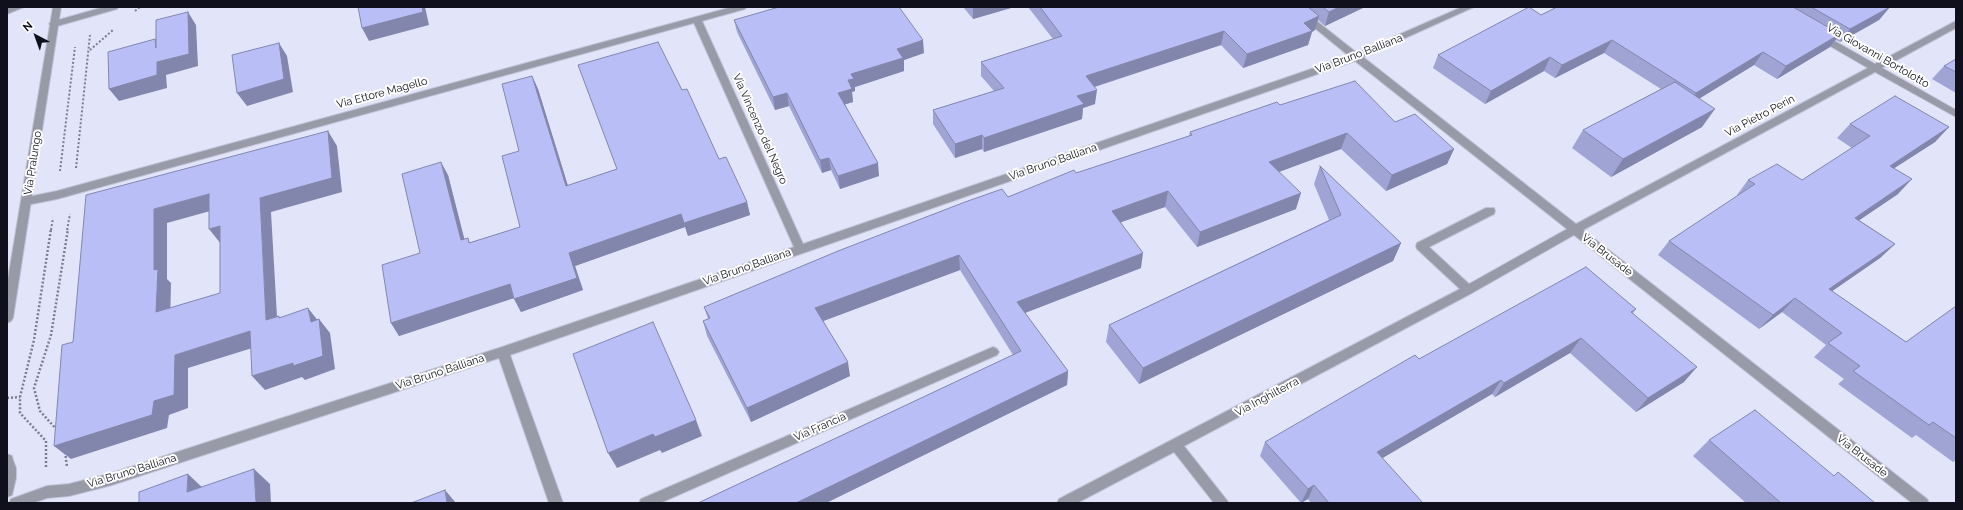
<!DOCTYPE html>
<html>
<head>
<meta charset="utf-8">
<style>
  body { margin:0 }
  #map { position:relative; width:1963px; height:510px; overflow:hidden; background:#e2e5fa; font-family:Raleway,sans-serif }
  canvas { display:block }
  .frame { position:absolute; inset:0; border:8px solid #0f101c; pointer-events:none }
  .north { position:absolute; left:16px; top:16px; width:40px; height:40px; -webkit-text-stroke:3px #fff; paint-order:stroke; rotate:319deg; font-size:11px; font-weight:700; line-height:16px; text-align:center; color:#0f101c }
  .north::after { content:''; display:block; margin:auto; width:14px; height:18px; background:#0f101c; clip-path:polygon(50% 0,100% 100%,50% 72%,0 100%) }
</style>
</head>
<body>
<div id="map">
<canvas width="1963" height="510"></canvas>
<div class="frame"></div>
<div class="north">N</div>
</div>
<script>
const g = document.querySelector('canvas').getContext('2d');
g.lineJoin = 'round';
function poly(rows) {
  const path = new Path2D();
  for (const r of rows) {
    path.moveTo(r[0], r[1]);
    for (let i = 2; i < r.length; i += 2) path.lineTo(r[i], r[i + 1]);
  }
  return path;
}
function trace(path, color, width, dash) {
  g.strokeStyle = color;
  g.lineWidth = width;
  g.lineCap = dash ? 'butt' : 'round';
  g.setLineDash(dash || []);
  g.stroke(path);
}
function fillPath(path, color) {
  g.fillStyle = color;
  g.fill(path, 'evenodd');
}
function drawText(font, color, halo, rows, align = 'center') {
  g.font = font + ' Raleway,sans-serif';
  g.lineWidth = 4;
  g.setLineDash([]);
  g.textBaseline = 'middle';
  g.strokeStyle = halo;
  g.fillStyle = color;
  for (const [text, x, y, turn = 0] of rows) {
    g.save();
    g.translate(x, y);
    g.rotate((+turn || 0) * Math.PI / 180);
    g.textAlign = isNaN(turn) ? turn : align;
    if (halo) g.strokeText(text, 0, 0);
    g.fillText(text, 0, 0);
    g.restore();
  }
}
const pathFar1 = poly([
  [135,11,140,7],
  [90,50,113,30],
  [76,168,90,35],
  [60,171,75,47],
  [51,230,53,218],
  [67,230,70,214]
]);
const path = poly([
  [7,398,20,397],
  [57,430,40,411,34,388,51,335,68,229],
  [65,452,67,467],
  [46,467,46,441,20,413,20,397,34,340,51,229]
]);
const service = poly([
  [11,7,24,7,7,14,7,8,11,7]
]);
const minor = poly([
  [104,7,118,7,117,9,54,27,49,24,51,22,104,7],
  [732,7,746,7,745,9,702,21,803,244,1349,56,1289,7,1299,7,1357,53,1462,7,1474,7,1363,57,1576,224,1868,68,1818,39,1818,35,1824,35,1875,64,1956,21,1956,28,1882,68,1956,110,1956,117,1875,72,1583,230,1927,499,1929,503,1912,503,1574,235,1472,293,1184,446,1229,503,1214,503,1174,452,1077,503,1057,503,1059,499,1460,289,1417,249,1416,246,1417,243,1486,208,1494,208,1495,211,1494,214,1429,247,1469,284,1567,229,1355,61,510,355,563,503,549,503,499,358,112,485,69,496,47,498,33,503,9,503,11,499,47,486,69,484,112,473,502,347,794,247,694,23,57,199,27,205,23,204,22,201,23,198,57,191,732,7],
  [993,347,997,349,999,352,997,355,660,503,639,503,641,499,993,347]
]);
const tertiary = poly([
  [53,7,61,7,13,318,11,321,7,323,7,285,53,7],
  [7,454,12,456,13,460,16,468,16,478,12,495,7,497,7,454]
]);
const wall = poly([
  [963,7,1011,7,1011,8,973,19],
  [1028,7,1365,7,1325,26,1318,20,1315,30,1312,32,1308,45,1243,68,1221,45,1095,87,1095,104,1083,108,1082,119,984,152,982,149,955,158,933,124,933,110,994,91,981,76,981,62,1053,39],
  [1557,7,1890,7,1879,20,1840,42,1836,40,1830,47,1777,79,1754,65,1699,99,1702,127,1611,177,1572,148,1583,130,1661,89,1604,53,1555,78,1544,71,1485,104,1433,68,1438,55,1541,15],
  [734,20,924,53,904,60,904,71,855,87,855,91,852,92,853,102,845,104,879,176,840,189,831,170,822,173,789,106,775,110,737,32],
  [1956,59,1956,93,1932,79,1944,66],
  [532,76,538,89,568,186,617,169,682,90,719,159,747,202,750,215,688,236,685,227,575,266,583,290,521,312,514,298,399,336,391,323,420,253,448,175,464,239,468,238,470,243,520,227,519,151],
  [1280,105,1395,122,1454,149,1447,164,1386,191,1341,149,1279,172,1296,209,1197,247,1165,207,1121,222,1141,268,1025,313,1068,371,1067,385,826,503,698,503,1013,355,960,270,823,321,850,376,751,422,707,336,703,321,708,319,704,307,1008,197,1189,136,1190,132],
  [1850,124,1949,127,1935,142,1894,168,1898,194,1859,220,1895,244,1880,258,1832,291,1906,342,1956,306,1956,460,1953,462,1916,435,1912,438,1838,384,1844,379,1814,357,1826,345,1782,312,1759,329,1658,255,1669,241,1738,196,1737,195,1748,180,1802,180,1852,148,1837,138],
  [1320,166,1401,243,1393,261,1139,384,1106,342,1109,325,1329,220,1314,184],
  [1636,309,1633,313,1684,382,1636,412,1570,353,1495,397,1492,394,1382,458,1423,503,1311,503,1308,499,1301,503,1260,456,1265,442,1419,359],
  [1709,440,1834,476,1875,503,1746,503,1693,456]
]);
const shadedWall = poly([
  [422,7,425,7,429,25,369,41,362,28],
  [973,7,1011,7,1011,8,973,19],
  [1339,7,1365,7,1325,26,1329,12],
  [1890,7,1879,20,1840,42,1850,29],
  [188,12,196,25,198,66,166,75,167,88,119,101,109,89,156,48,155,39,164,52],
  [1319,16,1315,30,1312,32,1308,45,1243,68,1247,54,1304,23],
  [1224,31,1221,45,1084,90,1086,76],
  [1840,34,1830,47,1777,79,1786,66],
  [923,40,924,53,904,60,904,71,855,87,855,91,852,92,853,102,840,106,838,93,851,74,897,49],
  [1612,40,1604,53,1555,78,1562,65],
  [279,43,287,56,293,92,247,106,237,93],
  [1763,52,1754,65,1687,106,1696,93],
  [1550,57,1544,71,1485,104,1491,91],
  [532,76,538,89,572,199,566,186],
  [1097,90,1095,104,1083,108,1082,119,984,152,984,138,1077,96],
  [787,93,789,106,775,110,773,97],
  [1715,109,1702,127,1611,177,1623,159],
  [1949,127,1935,142,1876,180,1890,166],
  [328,131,337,146,342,192,271,212,278,334,266,320,260,198],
  [1347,133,1341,149,1265,177,1269,162],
  [982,135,982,149,955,158,955,144],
  [1454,149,1447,164,1386,191,1392,175],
  [829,158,831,170,822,173,820,160],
  [441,162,448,175,468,253,461,240],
  [878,163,879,176,840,189,838,176],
  [1912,179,1898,194,1842,232,1855,218],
  [1168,191,1165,207,1110,226,1112,211],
  [1301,193,1296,209,1197,247,1200,232],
  [209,194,221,208,167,223,167,279,171,283,170,326,156,312,154,270,154,209],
  [747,202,750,215,688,236,684,223],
  [681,214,685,227,575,266,583,290,521,312,514,299,569,253],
  [220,226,221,244,209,229],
  [1401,243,1393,261,1139,384,1143,368],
  [1895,244,1880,258,1815,303,1829,289],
  [1143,253,1141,268,1017,316,1017,302],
  [959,255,960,270,818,323,815,308],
  [510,284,517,297,399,336,391,323],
  [1795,298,1782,312,1759,329,1773,315],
  [308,308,319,322,319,319,330,333,335,369,305,380,302,377,265,390,252,376,293,363,311,322],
  [250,331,262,345,188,368,188,408,169,415,167,428,71,459,54,446,154,401,175,355],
  [1581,338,1570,353,1495,397,1504,383],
  [848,362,850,376,751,422,747,408],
  [1697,367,1684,382,1636,412,1648,398],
  [1068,371,1067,385,826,503,796,503],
  [1501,380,1492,394,1369,466,1377,452],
  [696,420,702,436,662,453,660,450,617,468,608,453,653,434],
  [254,469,270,484,271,503,256,503],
  [188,474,205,490,187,492],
  [1314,485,1308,499,1301,503,1308,489],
  [445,490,456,503,447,503]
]);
const building = poly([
  [358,7,422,7,423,12,362,28,358,7],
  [779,7,899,7,923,40,897,49,903,58,851,74,854,79,848,80,852,89,838,93,878,163,838,176,829,158,820,160,787,93,773,97,734,20,779,7],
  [1040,7,1308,7,1319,16,1304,23,1312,31,1247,54,1224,31,1086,76,1097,90,1077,96,1084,104,984,138,982,135,955,144,933,110,1004,88,981,62,1062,36,1040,7],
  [1323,7,1339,7,1329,12,1323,7],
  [1529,7,1541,15,1557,7,1793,7,1840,34,1786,66,1763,52,1696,93,1612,40,1562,65,1550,57,1491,91,1438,55,1529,7],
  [1811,7,1890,7,1850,29,1811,7],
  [188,12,189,54,157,62,157,75,109,89,108,52,155,39,156,48,156,20,188,12],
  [658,42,682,90,687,89,719,159,726,157,747,202,684,223,681,214,569,253,577,278,514,299,510,284,391,323,382,265,420,253,402,174,441,162,461,240,468,238,469,243,520,227,502,156,519,151,502,84,532,76,566,186,617,169,578,65,658,42],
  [279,43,284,79,237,93,232,55,279,43],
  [1956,59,1956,72,1944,66,1956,59],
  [1355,81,1395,122,1415,114,1454,149,1392,175,1347,133,1269,162,1301,193,1200,232,1168,191,1112,211,1143,253,1017,302,1068,371,796,503,698,503,1021,351,959,255,815,308,848,362,747,408,703,321,710,318,704,307,838,251,965,202,1002,189,1008,197,1074,170,1076,173,1192,135,1190,132,1277,102,1280,105,1355,81],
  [1675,82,1715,109,1623,159,1583,130,1675,82],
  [1895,96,1949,127,1890,166,1912,179,1855,218,1895,244,1829,289,1906,342,1956,306,1956,438,1933,422,1929,425,1853,371,1860,366,1828,343,1842,333,1795,298,1773,315,1669,241,1755,184,1748,180,1777,164,1802,180,1870,136,1850,124,1895,96],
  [328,131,332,178,260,198,266,320,279,316,279,318,308,308,311,322,319,319,323,356,293,366,293,363,252,376,250,331,175,355,174,395,154,401,152,415,54,446,62,345,73,342,86,195,328,131],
  [209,194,209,229,220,226,220,293,156,312,158,269,154,270,154,209,209,194],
  [1320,166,1401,243,1143,368,1109,325,1341,215,1320,166],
  [1586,267,1636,309,1631,312,1697,367,1648,398,1581,338,1504,383,1501,380,1377,452,1423,503,1329,503,1314,485,1308,489,1265,442,1415,355,1419,359,1586,267],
  [653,322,696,420,655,437,653,434,608,453,573,354,653,322],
  [1755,410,1834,476,1838,472,1875,503,1781,503,1709,440,1755,410],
  [254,469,256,503,139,503,139,492,188,474,187,492,254,469],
  [445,490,447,503,411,503,445,490]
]);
const streetNames = [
  ["Via Bruno Balliana",1359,54,-21],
  ["Via Giovanni Bortolotto",1878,56,30],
  ["Via Ettore Magello",382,93,-15],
  ["Via Pietro Perin",1760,116,-28],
  ["Via Vincenzo del Negro",760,129,66],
  ["Via Bruno Balliana",1053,162,-19],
  ["Via Pralungo",33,163,-81],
  ["Via Brusade",1607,255,38],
  ["Via Bruno Balliana",747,267,-19],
  ["Via Bruno Balliana",440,372,-18],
  ["Via Inghilterra",1267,397,-28],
  ["Via Francia",820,427,-24],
  ["Via Brusade",1862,456,38],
  ["Via Bruno Balliana",132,471,-17]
];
trace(service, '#c0c3d6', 2);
trace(minor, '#c0c3d6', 2);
trace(tertiary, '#c0c3d6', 2);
trace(pathFar1, '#7b7d8e', 2, [2, 2]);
trace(path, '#7b7d8e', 2.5, [2, 2]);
fillPath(service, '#989aa8');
fillPath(minor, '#989aa8');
fillPath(tertiary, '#989aa8');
fillPath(wall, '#9fa4d4');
fillPath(shadedWall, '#8286ac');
fillPath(building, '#b9bff6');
trace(building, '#8286ac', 1);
drawText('11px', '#0f101c', '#fff', streetNames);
</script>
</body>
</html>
